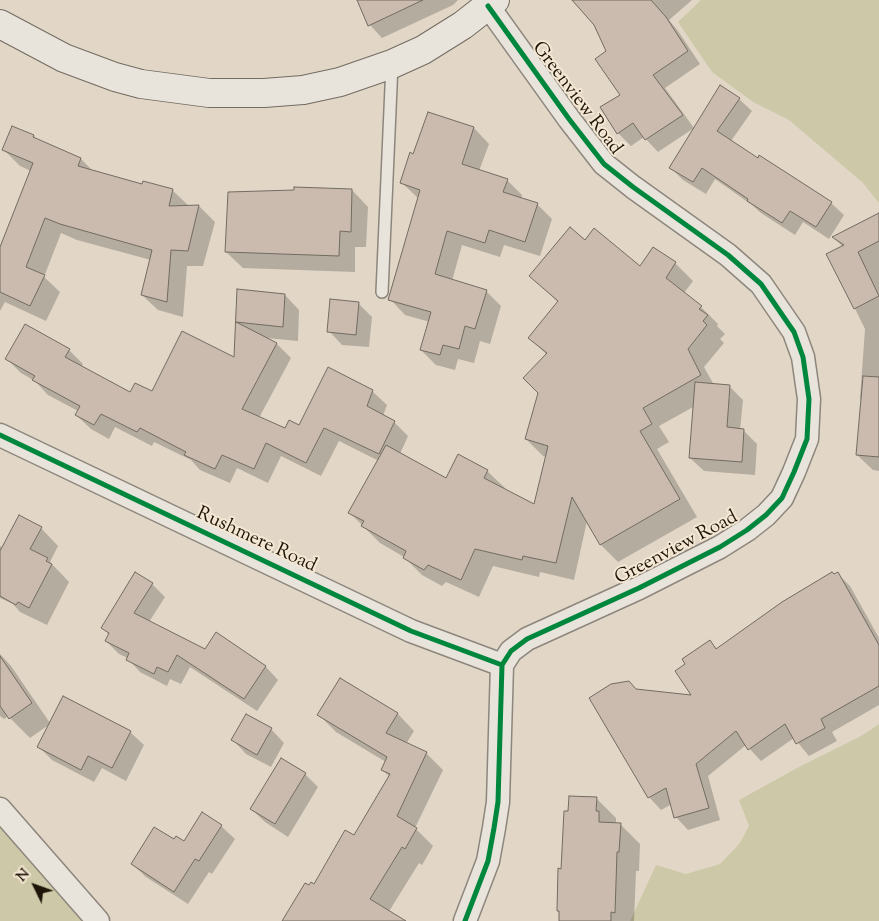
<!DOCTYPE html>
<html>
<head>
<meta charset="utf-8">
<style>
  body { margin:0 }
  #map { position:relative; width:879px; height:921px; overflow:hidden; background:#e2d7c7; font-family:"Sorts Mill Goudy",serif }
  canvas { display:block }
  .north { position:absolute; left:10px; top:861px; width:50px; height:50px; -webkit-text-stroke:4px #f4e7d3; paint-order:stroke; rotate:312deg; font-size:14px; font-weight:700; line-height:20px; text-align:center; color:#1e1407 }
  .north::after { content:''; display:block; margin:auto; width:18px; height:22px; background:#1e1407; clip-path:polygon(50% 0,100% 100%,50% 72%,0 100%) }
</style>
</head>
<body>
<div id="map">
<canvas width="879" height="921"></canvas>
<div class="north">N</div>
</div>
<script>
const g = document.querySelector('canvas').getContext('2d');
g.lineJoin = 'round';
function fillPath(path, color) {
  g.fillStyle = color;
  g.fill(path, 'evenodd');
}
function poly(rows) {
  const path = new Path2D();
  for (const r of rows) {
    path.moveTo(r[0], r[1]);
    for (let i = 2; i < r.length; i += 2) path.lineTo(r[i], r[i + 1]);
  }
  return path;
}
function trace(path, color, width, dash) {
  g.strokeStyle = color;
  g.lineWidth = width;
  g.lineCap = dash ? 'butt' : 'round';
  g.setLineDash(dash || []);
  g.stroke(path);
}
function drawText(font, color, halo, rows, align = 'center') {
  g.font = font + ' "Sorts Mill Goudy",serif';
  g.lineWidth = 4;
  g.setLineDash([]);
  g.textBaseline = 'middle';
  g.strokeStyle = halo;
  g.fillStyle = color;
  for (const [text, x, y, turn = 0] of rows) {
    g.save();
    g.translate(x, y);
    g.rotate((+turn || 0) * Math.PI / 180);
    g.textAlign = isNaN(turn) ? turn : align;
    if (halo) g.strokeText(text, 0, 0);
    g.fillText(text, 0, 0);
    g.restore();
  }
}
const green = poly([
  [701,0,879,0,879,203,863,183,789,120,753,102,712,72,678,22],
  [879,724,879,921,630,921,656,865,686,874,720,864,740,843,749,826,739,800,799,767,861,736],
  [0,810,96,921,0,921]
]);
const shadow = poly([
  [358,0,458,0,453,5,382,38,370,25],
  [574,0,692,0,669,20,678,31,700,64,665,88,694,128,658,152,644,137,631,146,618,133,602,108,622,95,608,52,595,24],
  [739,99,752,111,731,141,758,159,831,203,844,215,829,239,803,222,795,235,761,213,752,205,715,179,706,194,683,180,671,168],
  [428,113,474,128,489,144,479,171,507,180,522,195,521,199,537,204,552,219,540,256,504,245,500,257,462,245,452,281,486,291,501,306,490,344,480,341,474,363,458,359,455,370,436,365,421,350,430,322,405,315,390,299,419,199,402,183,414,156],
  [13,128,34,136,38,141,81,159,94,172,143,185,172,190,189,206,199,206,215,222,203,266,187,266,183,317,158,310,142,295,151,260,77,240,61,233,44,277,60,292,46,321,5,302,0,311,0,250,31,171,20,166,4,150],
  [352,190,368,207,366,247,355,247,355,272,243,268,226,252,295,191],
  [879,215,879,471,873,470,857,455,862,401,860,398,865,329,828,254,843,247,834,238],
  [585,241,640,268,653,249,675,263,693,281,684,293,701,307,718,324,717,326,725,334,720,339,724,343,704,367,714,385,729,386,743,400,740,430,743,430,757,444,755,475,704,471,690,458,695,406,659,426,669,442,657,449,697,517,618,562,601,545,587,521,574,580,540,572,539,577,493,566,479,597,446,582,442,586,422,575,404,557,380,543,350,513,379,461,339,441,321,476,281,456,268,483,237,468,230,483,200,470,191,460,154,442,152,446,115,427,109,439,91,429,76,415,78,411,48,395,35,381,21,373,7,359,69,350,83,364,81,367,131,393,152,393,235,359,239,290,285,295,299,310,298,341,266,338,277,344,291,358,259,418,286,430,300,427,372,391,387,405,383,416,394,422,408,436,400,454,446,479,487,471,505,488,504,489,535,505,546,457,543,456,526,439,539,393,547,355,530,338,559,303,530,276],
  [358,303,372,317,369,347,342,345,329,331],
  [41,528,58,546,50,562,69,582,47,625,20,612,13,604,0,598,0,546,3,548],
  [837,573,850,586,879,638,879,705,832,732,837,741,809,756,794,738,761,761,746,745,708,776,720,820,688,830,676,817,672,804,661,810,649,797,636,690,694,697,687,665,710,642,717,649],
  [152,584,165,597,149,622,205,650,216,634,266,667,278,680,257,711,190,667,181,684,170,679,167,686,140,672,128,659,128,658,119,654,106,641,109,635,103,628],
  [0,654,11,666,50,723,130,732,144,745,126,781,102,768,94,782,52,760,38,746,50,724,30,738,8,716,4,719,0,716],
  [340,679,398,714,414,731,406,744,426,753,443,770,415,828,433,846,422,865,419,863,388,913,396,921,283,921,354,837,390,777,382,770,386,762,336,732,319,715],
  [271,729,284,743,271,767,246,754,233,740],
  [305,774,318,787,288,837,265,822,251,809],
  [596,798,616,818,616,824,620,824,640,844,639,871,636,871,634,921,560,921,560,913,558,911,569,812],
  [221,826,235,839,212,874,209,872,188,904,146,877,132,864,174,841,184,842]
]);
const building = poly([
  [357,0,423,0,368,26,357,0],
  [572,0,651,0,666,17,688,51,653,75,683,115,645,140,633,123,617,134,600,107,620,95,595,59,606,51,594,25,572,0],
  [720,85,740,98,717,131,758,158,759,155,832,202,816,227,790,211,782,223,747,201,748,199,702,168,693,182,669,168,720,85],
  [428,112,474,127,462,164,508,179,503,192,538,203,525,242,489,230,485,243,447,231,435,274,487,290,475,329,465,326,459,349,443,345,440,355,420,350,431,312,388,300,420,190,400,183,410,152,413,154,428,112],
  [12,126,34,135,33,137,81,158,78,166,142,184,143,181,173,189,169,206,199,205,188,251,171,250,167,302,141,295,152,250,60,224,45,218,26,267,45,275,30,306,0,292,0,247,33,163,2,150,12,126],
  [294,187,352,189,351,232,340,231,339,256,225,252,228,192,294,190,294,187],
  [879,213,879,241,858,252,879,296,854,309,826,254,844,245,832,237,879,213],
  [570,227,585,240,594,228,640,266,653,247,676,262,666,278,702,306,699,309,708,315,703,321,707,325,688,349,701,375,643,408,652,424,640,431,680,499,600,545,572,497,556,563,523,556,522,560,475,549,461,580,428,565,424,570,403,558,406,551,361,526,364,521,348,513,386,445,446,478,458,454,488,470,484,478,534,504,548,446,525,439,538,393,523,378,547,353,528,338,558,301,529,276,570,227],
  [237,289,285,294,283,327,236,322,277,343,242,409,285,428,289,420,299,425,328,367,373,390,367,406,395,421,379,454,324,428,306,463,266,443,254,469,222,455,215,469,184,455,186,452,140,428,137,432,101,414,94,425,75,415,80,406,32,380,35,376,5,359,25,324,70,349,65,357,130,392,135,383,152,391,182,331,234,357,237,289],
  [330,299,359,302,356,335,327,332,330,299],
  [863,376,879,377,879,457,856,455,863,376],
  [695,382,730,385,727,427,744,429,742,462,689,458,695,382],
  [19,515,42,527,30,549,48,558,46,561,52,564,29,608,18,602,16,605,0,596,0,551,19,515],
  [135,572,153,583,134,613,205,649,216,632,266,666,244,699,177,655,168,672,157,667,154,674,126,660,129,653,105,641,109,633,101,628,135,572],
  [832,572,834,574,838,572,879,645,879,686,821,719,825,728,796,744,785,724,748,750,736,731,696,764,709,808,674,818,666,788,648,798,589,698,611,684,629,681,636,689,691,695,675,671,685,664,682,659,710,640,716,649,782,602,832,572],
  [0,656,32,703,9,719,0,706,0,656],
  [340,678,398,713,386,733,427,752,397,816,417,828,405,849,402,847,370,899,406,921,282,921,305,883,309,885,311,882,314,884,345,830,354,835,390,774,381,770,387,757,317,715,340,678],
  [63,696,131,731,112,768,88,756,81,770,37,747,63,696],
  [246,714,272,728,257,755,231,740,246,714],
  [281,758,306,773,275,824,250,809,281,758],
  [569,796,597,797,596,811,599,811,599,822,621,823,619,852,617,852,615,913,611,912,611,921,559,921,559,911,557,911,558,868,561,869,564,811,568,811,569,796],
  [202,812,222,825,199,861,195,859,174,892,131,864,154,827,174,839,176,836,184,841,202,812]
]);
const lane = poly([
  [382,292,392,64]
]);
const street = poly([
  [0,435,411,631,502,665],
  [0,809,98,921],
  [465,921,488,861,494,828,498,802,502,665,511,651,527,639,639,588,720,547,747,530,766,515,782,498,794,472,807,439,809,399,803,357,794,332,761,284,728,255,633,187,604,164,569,119,488,6]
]);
const secondary = poly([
  [0,24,64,58,115,77,141,84,209,93,264,93,303,90,340,82,392,64,423,50,463,25,495,0]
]);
const cycleway = poly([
  [0,435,411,631,502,665],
  [465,921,488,861,494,828,498,802,502,665,511,651,527,639,639,588,720,547,747,530,766,515,782,498,794,472,807,439,809,399,803,357,794,332,761,284,728,255,633,187,604,164,569,119,488,6]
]);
const streetNames = [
  ["Greenview Road",576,99,53],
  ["Rushmere Road",256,541,25],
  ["Greenview Road",677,549,-28]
];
fillPath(green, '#cdc9a8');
fillPath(shadow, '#0003');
fillPath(building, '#cbbbae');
trace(building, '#726b61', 1);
trace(lane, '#8d867c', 14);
trace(street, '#8d867c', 25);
trace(secondary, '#726b61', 30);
trace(lane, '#e8e3db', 11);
trace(street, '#e8e3db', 22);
trace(secondary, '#e8e3db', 28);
trace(cycleway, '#00873e', 5);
drawText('19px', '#1e1407', '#f4e7d3', streetNames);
</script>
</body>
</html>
